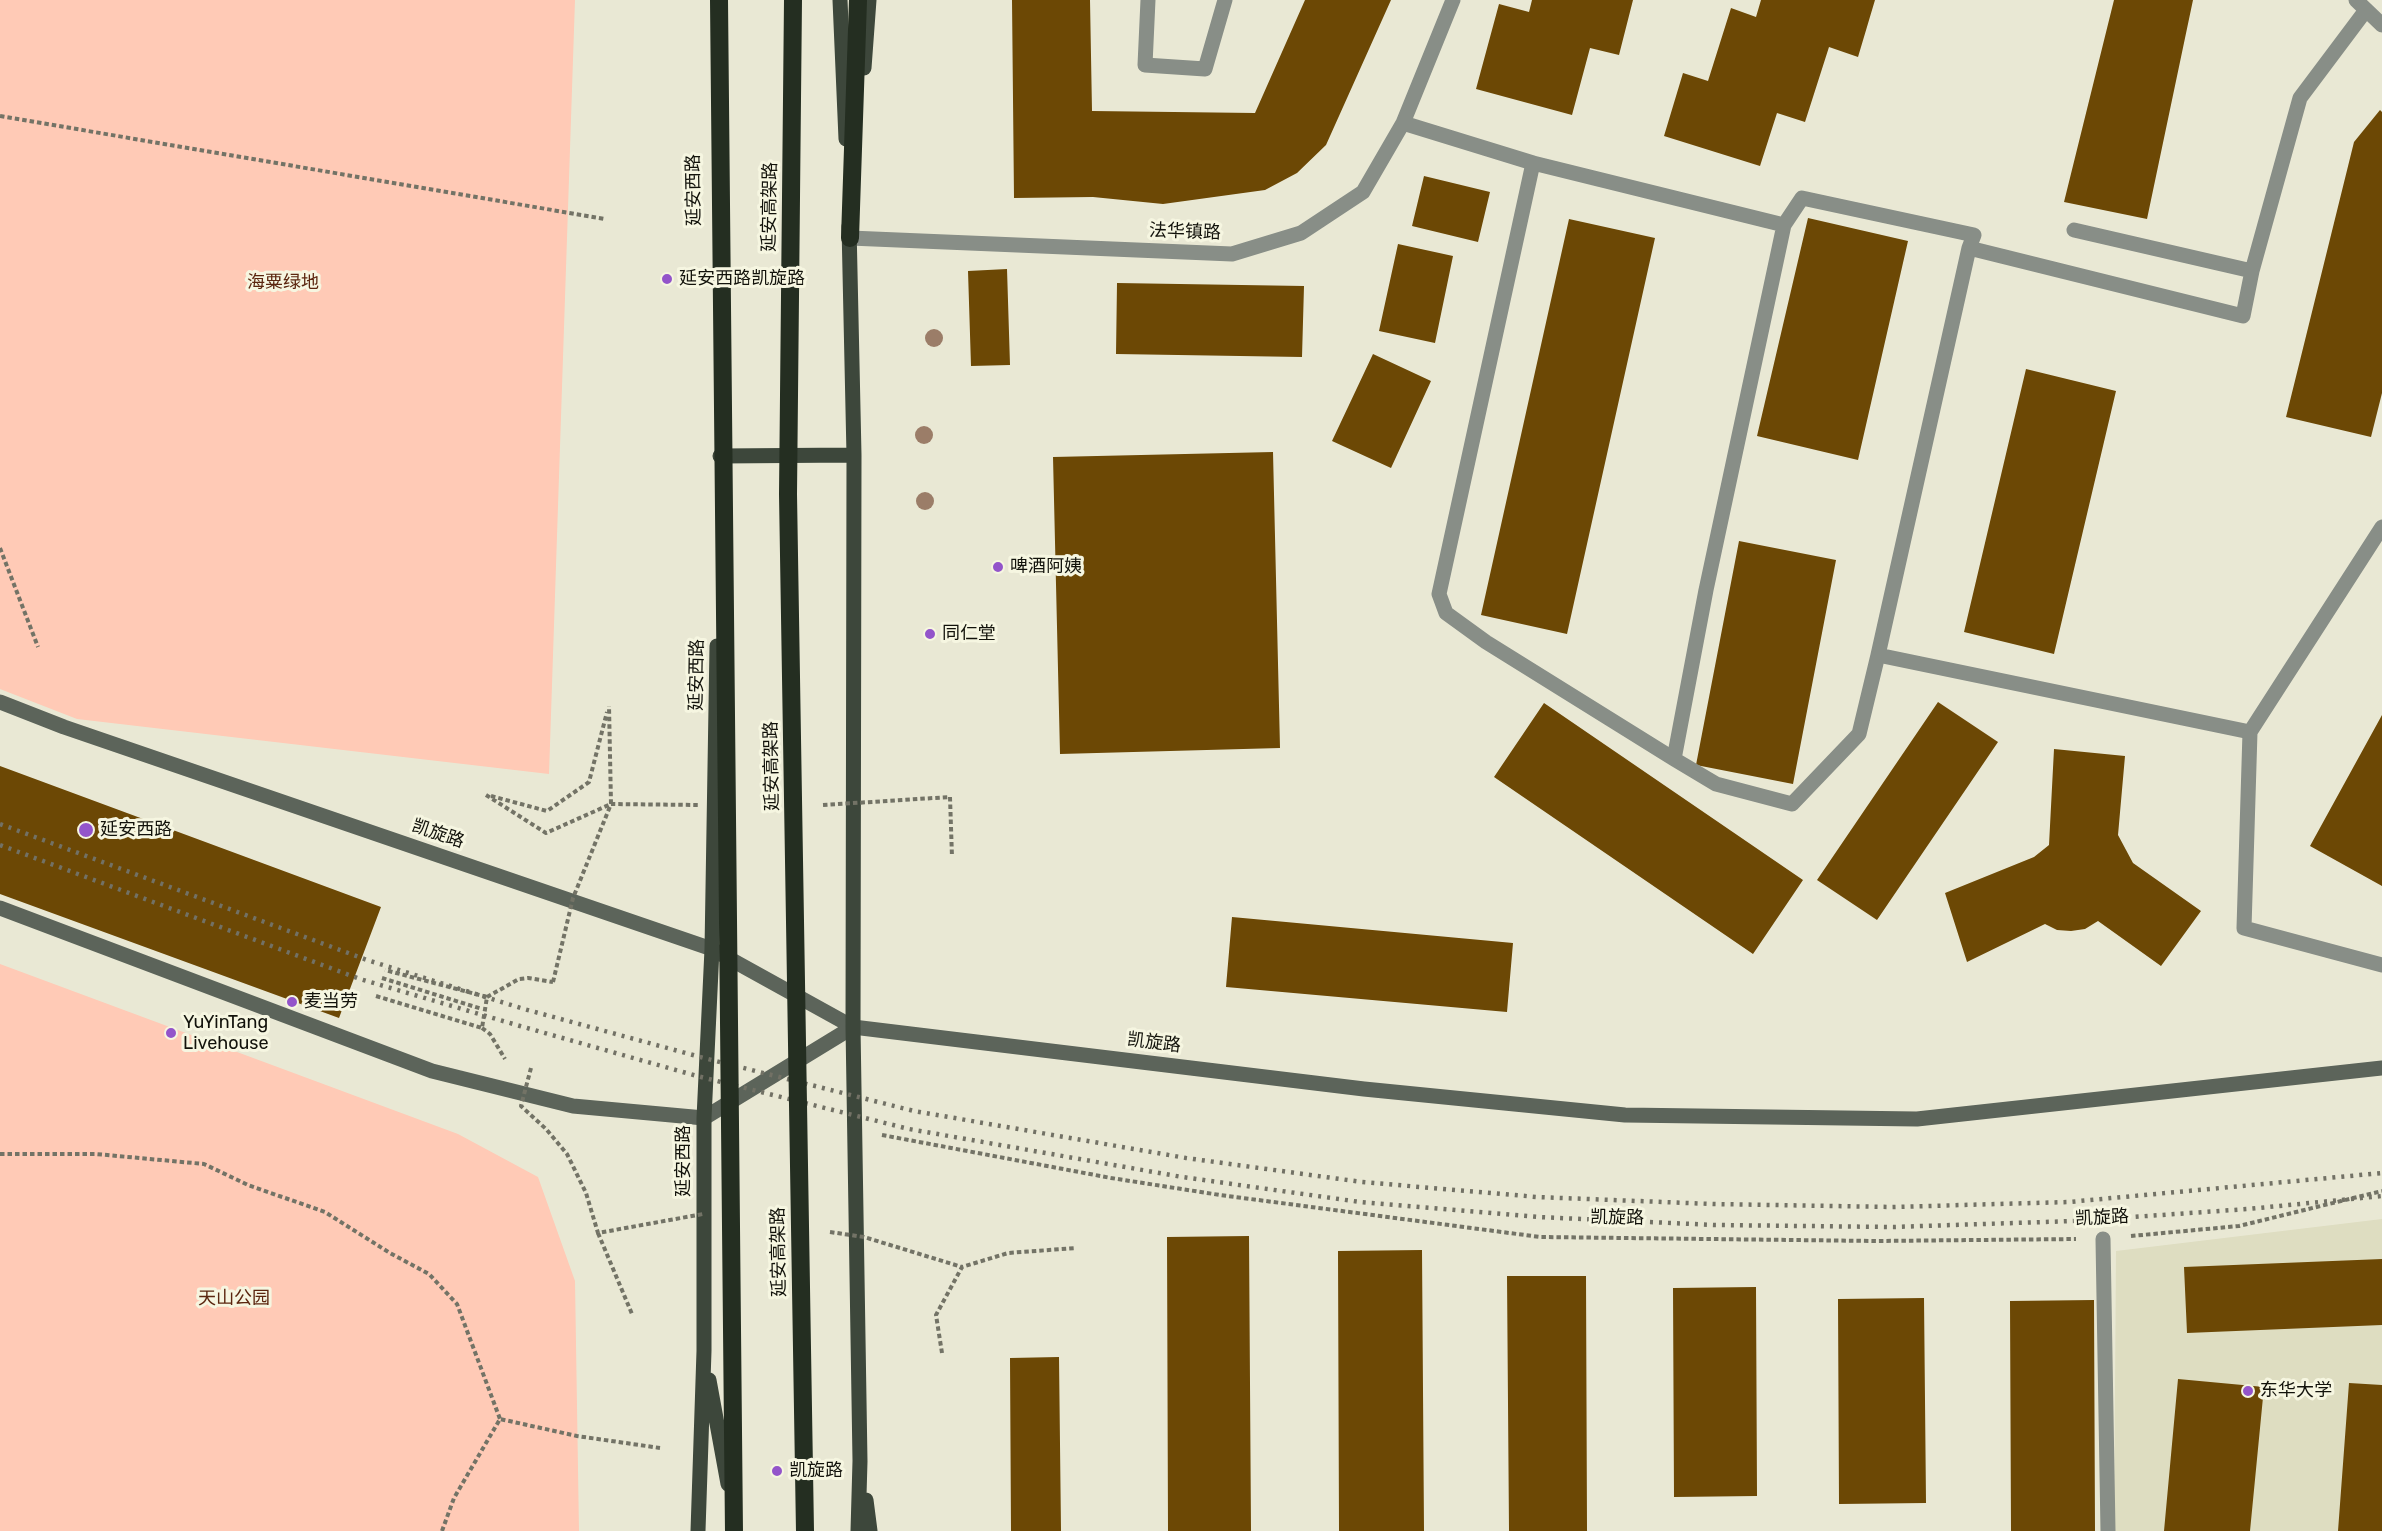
<!DOCTYPE html>
<html>
<head>
<meta charset="utf-8">
<style>
  body { margin:0 }
  canvas { display:block; background:#e9e8d4 }
</style>
</head>
<body>
<canvas width="2382" height="1531"></canvas>
<script>
const g = document.querySelector('canvas').getContext('2d');
g.lineJoin = 'round';
function fillPath(path, color) {
  g.fillStyle = color;
  g.fill(path, 'evenodd');
}
function poly(rows) {
  const path = new Path2D();
  for (const r of rows) {
    path.moveTo(r[0], r[1]);
    for (let i = 2; i < r.length; i += 2) path.lineTo(r[i], r[i + 1]);
  }
  return path;
}
function trace(path, color, width, dash) {
  g.strokeStyle = color;
  g.lineWidth = width;
  g.lineCap = dash ? 'butt' : 'round';
  g.setLineDash(dash || []);
  g.stroke(path);
}
function drawText(font, color, halo, rows, align = 'center') {
  g.font = font + ' Rubik,"Noto Sans SC",sans-serif';
  g.lineWidth = 6;
  g.setLineDash([]);
  g.textBaseline = 'middle';
  g.strokeStyle = halo;
  g.fillStyle = color;
  for (const [text, x, y, turn = 0] of rows) {
    g.save();
    g.translate(x, y);
    g.rotate((+turn || 0) * Math.PI / 180);
    g.textAlign = isNaN(turn) ? turn : align;
    if (halo) g.strokeText(text, 0, 0);
    g.fillText(text, 0, 0);
    g.restore();
  }
}
const built = poly([
  [2382,1219,2382,1531,2114,1531,2116,1251]
]);
const green = poly([
  [0,0,575,0,549,774,77,719,0,689],
  [0,964,458,1134,538,1177,575,1281,579,1531,0,1531]
]);
const building = poly([
  [1012,0,1090,0,1092,111,1255,113,1305,0,1391,0,1326,145,1297,173,1265,190,1163,204,1093,197,1014,198],
  [1532,0,1633,0,1619,55,1590,48,1572,115,1476,89,1499,4,1529,12],
  [1761,0,1875,0,1858,57,1829,47,1805,122,1777,113,1760,166,1664,136,1683,73,1708,81,1731,8,1756,17],
  [2114,0,2193,0,2147,219,2064,202],
  [2380,110,2382,112,2382,393,2371,437,2286,417,2354,142],
  [1424,176,1490,192,1478,242,1412,226],
  [1808,218,1908,241,1858,460,1757,436],
  [1569,219,1655,238,1567,634,1481,615],
  [1398,244,1453,256,1435,343,1379,331],
  [1007,269,1010,365,971,366,968,271],
  [1117,283,1304,286,1302,357,1116,354],
  [1373,354,1431,381,1391,468,1332,441],
  [2026,369,2116,391,2054,654,1964,632],
  [1273,452,1280,748,1060,754,1053,457],
  [1739,541,1836,560,1793,784,1696,765],
  [1938,702,1998,742,1877,920,1817,880],
  [1544,703,1803,880,1753,954,1494,777],
  [2382,715,2382,886,2310,846],
  [2054,749,2125,756,2118,835,2133,863,2201,911,2161,966,2098,921,2085,929,2071,931,2057,930,2045,924,1967,962,1945,893,2034,857,2049,845],
  [0,766,381,907,339,1018,0,894],
  [1232,917,1513,943,1507,1012,1226,987],
  [1249,1236,1251,1531,1168,1531,1167,1237],
  [1422,1250,1424,1531,1339,1531,1338,1251],
  [2382,1259,2382,1325,2187,1333,2184,1267],
  [1507,1276,1586,1276,1587,1531,1509,1531],
  [1756,1287,1757,1496,1674,1497,1673,1288],
  [1924,1298,1926,1503,1839,1504,1838,1299],
  [2094,1300,2095,1531,2011,1531,2010,1301],
  [1059,1357,1061,1531,1011,1531,1010,1358],
  [2178,1379,2264,1387,2250,1531,2164,1531],
  [2349,1383,2382,1385,2382,1531,2338,1531]
]);
const path = poly([
  [0,116,605,219],
  [0,548,38,647],
  [486,795,546,833,611,804,609,706],
  [491,796,547,811,589,782,607,712],
  [950,797,952,857],
  [382,978,482,1009],
  [376,996,482,1028,487,997,385,970],
  [487,997,519,979,528,978,553,982],
  [482,1028,490,1034,505,1059],
  [882,1135,1111,1178,1220,1195,1540,1237,1876,1241,2076,1239],
  [0,1154,96,1154,204,1164,248,1185,325,1212,390,1253,429,1274,457,1304,500,1419],
  [598,1233,632,1314],
  [2131,1236,2239,1226,2382,1191],
  [942,1353,936,1315,962,1267,1008,1253,1076,1248],
  [442,1531,454,1498,500,1419,577,1436,660,1448]
]);
const lane = poly([
  [1148,0,1145,65,1205,69,1225,0],
  [2103,1239,2108,1531]
]);
const street = poly([
  [2356,0,2382,25],
  [2366,10,2300,98,2252,271,2243,316,1969,248,1878,655,2250,732,2382,527],
  [1403,123,1533,163],
  [1784,225,1802,198,1974,235,1969,248],
  [2074,230,2252,271],
  [850,238,1232,254,1301,233,1363,192,1403,123,1453,0],
  [2250,732,2244,928,2382,965],
  [1674,759,1706,590,1784,225,1533,163,1439,594,1446,613,1486,642,1674,759,1716,784,1792,804,1859,734,1878,655]
]);
const secondary = poly([
  [0,702,64,727,712,949,853,1027,1364,1089,1625,1115,1917,1119,2382,1068],
  [0,908,432,1071,573,1106,704,1118,853,1027]
]);
const primary = poly([
  [840,0,846,139],
  [864,68,869,0],
  [849,226,854,455,853,1027,860,1461,858,1531],
  [720,456,854,455],
  [709,1380,728,1484],
  [866,1500,870,1531],
  [698,1531,704,1351,704,1118,712,949,717,646]
]);
const highway = poly([
  [850,238,858,0]
]);
const rail = poly([
  [0,824,367,960,524,1009,704,1058,914,1111,1186,1158,1362,1182,1537,1197,1713,1204,1892,1207,2069,1202,2382,1173],
  [0,845,360,979,520,1026,697,1076,909,1129,1182,1177,1360,1202,1538,1217,1715,1225,1893,1227,2074,1221,2248,1209,2382,1196]
]);
const pathBridge = poly([
  [823,805,950,797],
  [553,982,573,898,611,804,698,805],
  [531,1068,521,1106,546,1129,567,1154,586,1193,598,1233,703,1214],
  [830,1232,864,1237,962,1267]
]);
const highwayBridge = poly([
  [719,0,734,1531],
  [793,0,788,494,805,1531]
]);
const trees = [
  [934,338],
  [924,435],
  [925,501]
];
const markers = [
  [667,279,6,"#9354ca"],
  [998,567,6,"#9354ca"],
  [930,634,6,"#9354ca"],
  [86,830,8,"#9354ca"],
  [292,1002,6,"#9354ca"],
  [171,1033,6,"#9354ca"],
  [2248,1391,6,"#9354ca"],
  [777,1471,6,"#9354ca"]
];
const streetNames = [
  ["延安西路",694,190,-91],
  ["延安高架路",770,207,-89],
  ["法华镇路",1185,232,2],
  ["延安西路",697,675,-89],
  ["延安高架路",772,766,-91],
  ["凯旋路",438,834,19],
  ["凯旋路",1154,1043,7],
  ["延安西路",684,1161,-90],
  ["凯旋路",1617,1218,1],
  ["凯旋路",2102,1218,-3],
  ["延安高架路",779,1252,-91]
];
const poiNames = [
  ["延安西路凯旋路",679,279],
  ["啤酒阿姨",1010,567],
  ["同仁堂",942,634],
  ["延安西路",100,830],
  ["麦当劳",304,1002],
  ["YuYinTang",183,1023],
  ["Livehouse",183,1044],
  ["东华大学",2260,1391],
  ["凯旋路",789,1471]
];
const parkNames = [
  ["海粟绿地",283,283],
  ["天山公园",234,1299]
];
fillPath(built, '#deddc1');
fillPath(green, '#ffcab6');
fillPath(building, '#6c4805');
trace(path, '#737366', 4, [4.5, 3]);
trace(lane, '#888e87', 15);
trace(street, '#888e87', 15);
trace(secondary, '#5c645a', 15);
trace(primary, '#3d473b', 15);
trace(highway, '#242e21', 18);
trace(rail, '#727165', 4.5, [3, 6]);
trace(pathBridge, '#737366', 4, [4.5, 3]);
trace(highwayBridge, '#242e21', 18);
g.fillStyle = '#9b7d68';
for (const [x, y] of trees) {
  g.beginPath();
  g.arc(x, y, 9, 0, 2 * Math.PI);
  g.fill();
}
for (const [x, y, r, color] of markers) {
  const dot = new Path2D();
  dot.arc(x, y, r, 0, 2 * Math.PI);
  g.fillStyle = color;
  g.fill(dot);
  trace(dot, '#f6f6e1', 2);
}
drawText('18px', '#12120b', '#f6f6e1', streetNames);
drawText('18px', '#12120b', '#f6f6e1', poiNames, 'left');
drawText('18px', '#5b260f', '#f6f6e1', parkNames);
</script>
</body>
</html>
